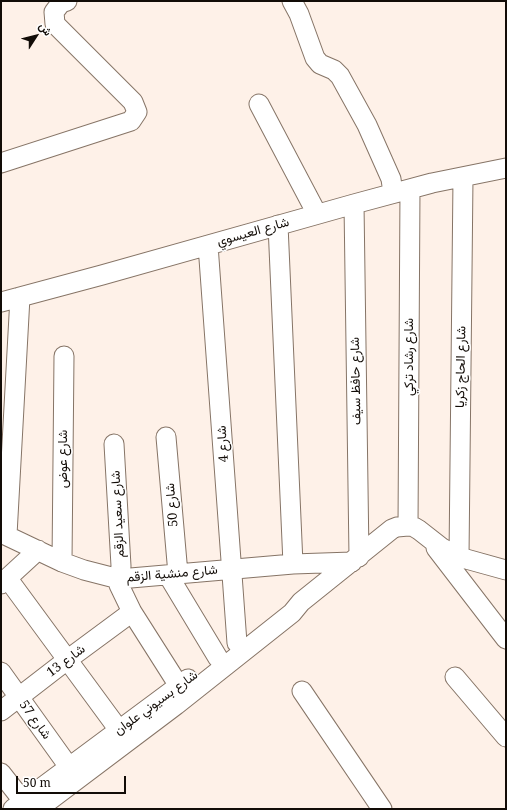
<!DOCTYPE html>
<html>
<head>
<meta charset="utf-8">
<style>
  body { margin:0 }
  #map { position:relative; width:507px; height:810px; overflow:hidden; background:#fef1e8; font-family:"Noto Serif",Vazirmatn,serif }
  canvas { display:block }
  .frame { position:absolute; inset:0; border:2px solid #120c07; pointer-events:none }
  .north { position:absolute; left:16px; top:16px; width:40px; height:40px; -webkit-text-stroke:3px #fff; paint-order:stroke; rotate:54deg; font-size:11px; font-weight:700; line-height:16px; text-align:center; color:#120c07 }
  .north::after { content:''; display:block; margin:auto; width:14px; height:18px; background:#120c07; clip-path:polygon(50% 0,100% 100%,50% 72%,0 100%) }
  .scale { position:absolute; left:16px; top:776px; width:110px; height:18px; box-sizing:border-box; border:2px solid #120c07; border-top:0; padding-left:5px; font-size:12px; line-height:14px; white-space:nowrap; color:#120c07; -webkit-text-stroke:3px #fff; paint-order:stroke }
</style>
</head>
<body>
<div id="map">
<canvas width="507" height="810"></canvas>
<div class="frame"></div>
<div class="north">ش</div>
<div class="scale">50 m</div>
</div>
<script>
const g = document.querySelector('canvas').getContext('2d');
g.lineJoin = 'round';
function poly(rows) {
  const path = new Path2D();
  for (const r of rows) {
    path.moveTo(r[0], r[1]);
    for (let i = 2; i < r.length; i += 2) path.lineTo(r[i], r[i + 1]);
  }
  return path;
}
function trace(path, color, width, dash) {
  g.strokeStyle = color;
  g.lineWidth = width;
  g.lineCap = dash ? 'butt' : 'round';
  g.setLineDash(dash || []);
  g.stroke(path);
}
function drawText(font, color, halo, rows, align = 'center') {
  g.font = font + ' "Noto Serif",Vazirmatn,serif';
  g.lineWidth = 3;
  g.setLineDash([]);
  g.textBaseline = 'middle';
  g.strokeStyle = halo;
  g.fillStyle = color;
  for (const [text, x, y, turn = 0] of rows) {
    g.save();
    g.translate(x, y);
    g.rotate((+turn || 0) * Math.PI / 180);
    g.textAlign = isNaN(turn) ? turn : align;
    if (halo) g.strokeText(text, 0, 0);
    g.fillText(text, 0, 0);
    g.restore();
  }
}
const minor = poly([
  [292,1,299,14,315,58,320,64,334,70,340,76,367,125,391,179,393,193],
  [259,104,317,214],
  [1,163,131,121,137,112,133,102,55,24,54,12,61,3,67,1],
  [354,204,359,557],
  [278,225,293,564],
  [208,245,237,643],
  [1,302,102,275,354,204,432,183,506,168],
  [166,437,178,574],
  [114,444,121,566,119,585,132,612,179,686],
  [408,526,410,189],
  [1,533,62,562,84,570,119,579,293,564,352,562],
  [7,535,20,297],
  [436,548,506,639],
  [459,557,463,178],
  [62,562,64,356],
  [168,575,218,658],
  [8,579,119,730],
  [1,584,38,550],
  [1,672,69,767],
  [455,677,506,737],
  [302,691,382,809],
  [1,711,67,660,132,612],
  [1,773,23,801],
  [13,809,188,679],
  [38,809,176,705,292,613,301,602,392,529,397,527,408,526,414,527,419,530,442,548,459,557,506,570]
]);
const streetNames = [
  ["شارع العيسوي",253,232,-16],
  ["شارع رشاد تركي",409,357,-90],
  ["شارع الحاج زكريا",461,367,-89],
  ["شارع حافظ سيف",356,381,-91],
  ["شارع 4",223,444,-94],
  ["شارع عوض",63,459,-90],
  ["شارع 50",172,505,-95],
  ["شارع سعيد الزقم",118,514,-93],
  ["شارع منشية الزقم",172,574,-5],
  ["شارع 13",66,661,-37],
  ["شارع بسيوني علوان",156,703,-36],
  ["شارع 57",35,720,54]
];
trace(minor, '#867466', 21);
trace(minor, '#fff', 19);
drawText('13px', '#120c07', '#fff', streetNames);
</script>
</body>
</html>
